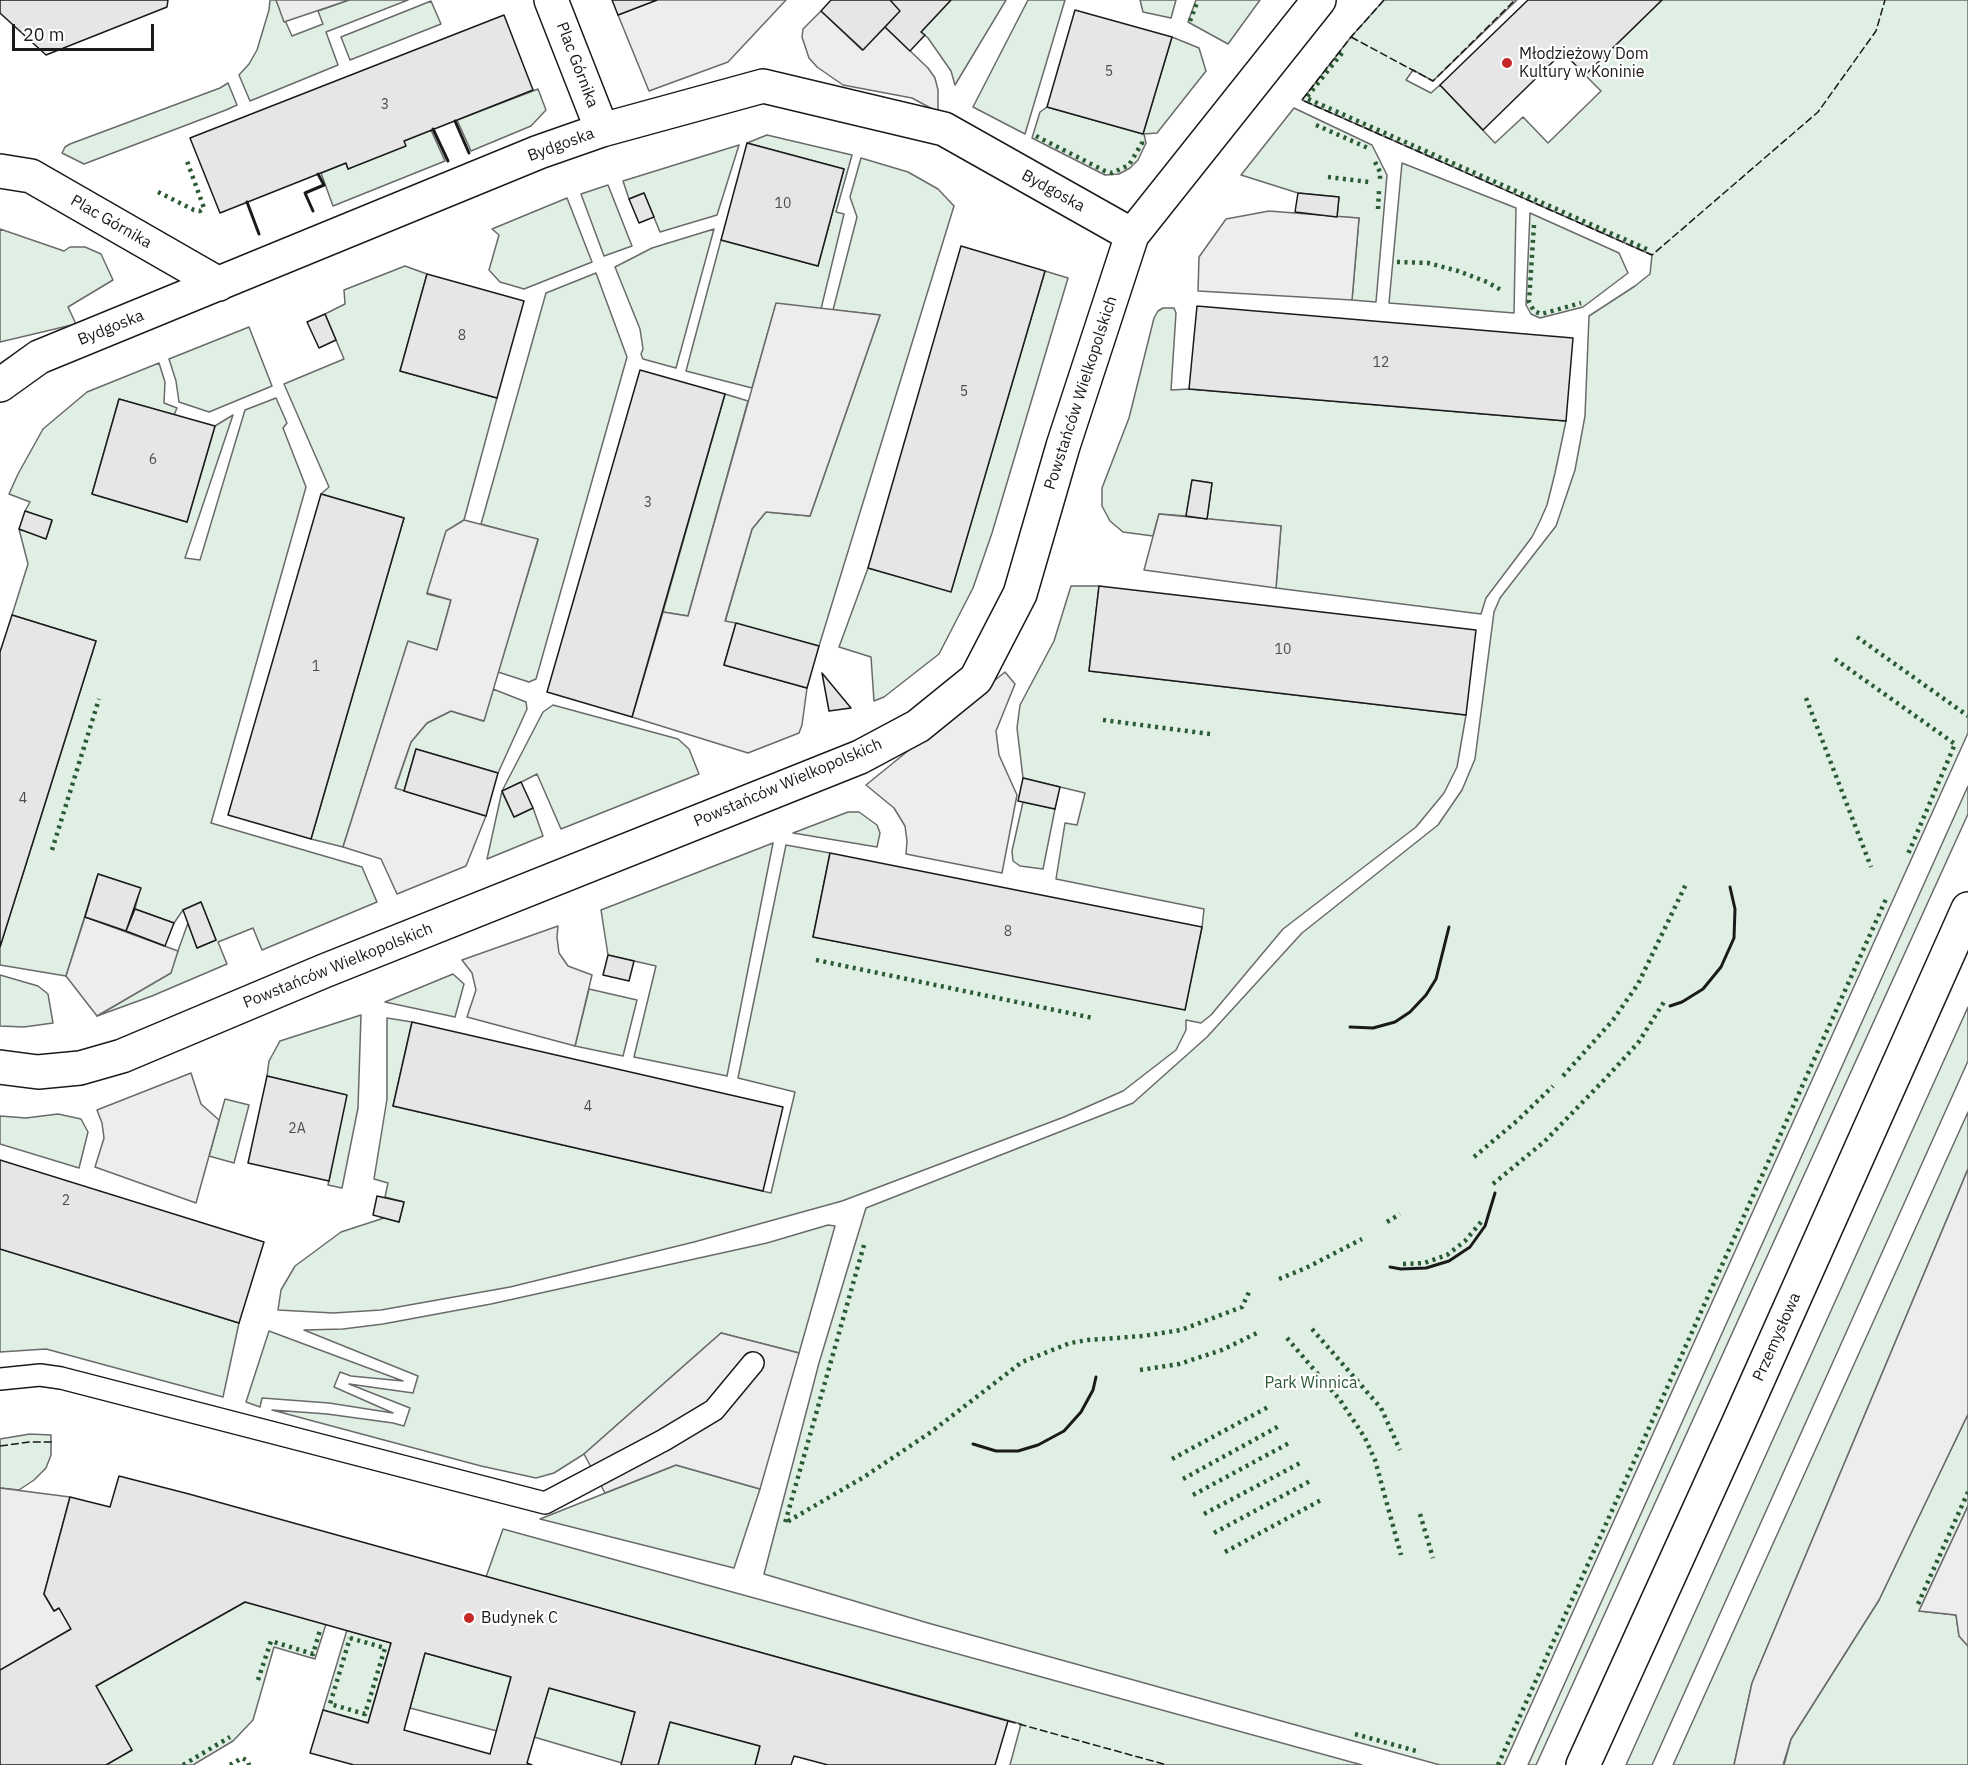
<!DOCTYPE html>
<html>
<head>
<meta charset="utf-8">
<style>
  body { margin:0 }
  #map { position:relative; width:1968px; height:1765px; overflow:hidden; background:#fff; font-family:"IBM Plex Sans",sans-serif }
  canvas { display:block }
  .scale { position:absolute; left:12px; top:24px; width:142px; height:27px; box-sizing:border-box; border:3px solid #1a1a1a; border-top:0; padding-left:8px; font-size:18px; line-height:21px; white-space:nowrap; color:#1a1a1a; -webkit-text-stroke:4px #fff; paint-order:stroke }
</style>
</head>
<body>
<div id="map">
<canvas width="1968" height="1765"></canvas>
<div class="scale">20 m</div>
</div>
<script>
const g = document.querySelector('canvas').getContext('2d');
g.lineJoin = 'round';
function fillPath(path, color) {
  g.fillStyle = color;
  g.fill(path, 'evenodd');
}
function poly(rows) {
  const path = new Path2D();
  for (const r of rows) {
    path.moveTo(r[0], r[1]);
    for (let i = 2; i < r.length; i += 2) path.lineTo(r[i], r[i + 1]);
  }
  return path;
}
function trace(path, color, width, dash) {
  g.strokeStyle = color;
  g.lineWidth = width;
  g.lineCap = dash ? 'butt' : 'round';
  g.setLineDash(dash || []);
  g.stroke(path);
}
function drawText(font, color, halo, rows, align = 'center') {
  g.font = font + ' "IBM Plex Sans",sans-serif';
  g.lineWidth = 4.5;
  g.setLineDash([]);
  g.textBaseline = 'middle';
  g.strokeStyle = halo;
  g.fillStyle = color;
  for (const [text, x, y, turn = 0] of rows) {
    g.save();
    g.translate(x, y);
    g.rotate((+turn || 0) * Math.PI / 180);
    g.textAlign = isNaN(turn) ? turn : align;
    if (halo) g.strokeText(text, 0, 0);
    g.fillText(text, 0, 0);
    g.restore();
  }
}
const green = poly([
  [270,0,276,0,292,36,323,24,318,11,349,0,408,0,326,32,338,65,250,101,239,75,249,64,257,50,269,10,270,0],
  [951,0,1006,0,955,85,951,71,928,38,921,32,951,0],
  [1028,0,1065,0,1025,134,973,107,1028,0],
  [1140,0,1176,0,1171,18,1143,12,1140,0],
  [1196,0,1260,0,1228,44,1188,22,1196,0],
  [1384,0,1517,0,1433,81,1413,70,1406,80,1431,93,1440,85,1495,143,1523,117,1548,143,1601,91,1585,75,1662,0,1968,0,1968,733,1504,1765,1440,1765,928,1623,764,1574,819,1363,866,1208,1133,1103,1207,1037,1302,933,1438,825,1462,790,1475,759,1494,612,1500,598,1556,526,1575,470,1585,416,1589,316,1635,286,1650,274,1652,255,1302,100,1351,37,1384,0],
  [431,1,441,24,350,60,341,37,431,1],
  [1172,37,1199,48,1206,71,1157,133,1144,134,1146,143,1138,160,1130,168,1119,174,1105,175,1032,138,1040,112,1047,107,1143,134,1172,37],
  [228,83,237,105,226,110,84,164,62,153,65,147,70,144,220,88,228,83],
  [538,89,546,110,531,126,471,151,457,120,538,89],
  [1294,108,1372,145,1387,175,1376,302,1352,300,1359,218,1337,217,1339,197,1298,193,1241,175,1294,108],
  [431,130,445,161,333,206,321,173,346,163,348,169,404,141,431,130],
  [767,135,852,155,836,212,844,214,821,309,776,304,752,388,686,371,721,240,818,266,844,169,747,143,767,135],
  [739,145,717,215,660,232,644,193,629,199,623,181,739,145],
  [861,158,908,172,938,189,954,206,819,646,725,622,752,529,766,512,810,516,880,315,833,310,857,217,850,197,861,158],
  [1402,163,1516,208,1514,313,1389,303,1402,163],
  [608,185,632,246,604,256,581,194,608,185],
  [567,198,592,262,524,289,500,282,489,270,499,235,492,229,567,198],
  [1530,213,1619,253,1628,273,1583,307,1540,318,1531,314,1526,305,1530,213],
  [0,229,64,251,70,247,85,247,101,254,113,280,68,307,76,324,0,342,0,229],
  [714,229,676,368,643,359,641,354,643,349,640,329,615,267,652,248,714,229],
  [405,266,427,274,400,371,497,398,464,520,446,532,427,594,451,600,437,650,408,642,343,847,311,839,404,518,321,494,329,487,284,384,344,359,325,314,345,304,344,290,405,266],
  [1045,271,1068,278,992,533,973,588,939,654,884,697,874,701,871,657,839,647,868,568,951,591,1045,271],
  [596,273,627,357,536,679,529,682,498,672,538,540,481,524,546,293,596,273],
  [1163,308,1174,308,1176,313,1171,390,1189,389,1566,421,1555,473,1547,505,1540,521,1532,537,1486,598,1481,614,1276,588,1281,526,1207,519,1212,483,1192,480,1186,516,1159,514,1153,536,1123,532,1110,521,1102,506,1102,488,1129,418,1154,318,1158,311,1163,308],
  [249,327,272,386,209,412,179,402,176,381,169,359,249,327],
  [159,363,165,382,164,403,177,408,174,415,119,399,92,494,187,522,215,426,233,415,185,558,200,560,245,410,276,398,287,423,283,428,306,487,211,823,362,867,377,902,262,950,253,928,218,942,227,964,152,996,97,1016,170,973,188,923,197,948,216,940,201,902,183,910,174,923,135,909,140,888,98,874,66,976,0,965,0,947,96,641,12,615,28,564,19,529,46,538,52,521,25,511,30,502,9,494,18,474,43,429,87,392,159,363],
  [725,394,748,401,688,616,663,612,725,394],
  [1071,586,1099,586,1089,671,1466,715,1457,767,1444,793,1416,827,1283,929,1211,1015,1201,1023,1186,1020,1186,1030,1176,1050,1123,1091,1064,1117,842,1201,694,1242,510,1287,381,1310,333,1313,278,1310,281,1290,295,1266,314,1252,341,1232,384,1218,399,1222,404,1202,385,1197,388,1183,374,1179,387,1099,387,1018,412,1022,393,1106,771,1193,795,1092,738,1078,786,845,830,853,813,937,1185,1009,1202,927,1204,909,1056,879,1065,823,1077,825,1085,793,1023,778,1017,728,1020,705,1054,641,1071,586],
  [493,689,526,702,527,709,498,773,416,749,404,791,395,789,411,742,427,723,451,711,483,721,493,689],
  [553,705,678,739,689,749,699,774,561,829,537,774,502,792,514,817,533,808,543,836,487,859,502,791,543,712,553,705],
  [1968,786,1968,814,1536,1765,1528,1765,1968,786],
  [1023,802,1055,809,1043,869,1020,866,1013,861,1012,851,1023,802],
  [848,812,859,812,877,825,880,833,877,847,793,833,848,812],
  [773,843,727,1076,634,1057,656,966,608,955,601,910,773,843],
  [453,974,464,984,455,1017,385,1002,453,974],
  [0,975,38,986,48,994,53,1023,24,1027,0,1026,0,975],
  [589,989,637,1000,623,1056,575,1046,589,989],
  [1968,1007,1968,1061,1652,1765,1626,1765,1968,1007],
  [361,1015,358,1108,342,1188,328,1185,346,1095,267,1076,269,1061,280,1041,361,1015],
  [225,1099,249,1105,234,1163,209,1156,225,1099],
  [1968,1112,1968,1169,1752,1683,1734,1765,1673,1765,1968,1112],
  [58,1114,81,1119,88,1132,79,1168,0,1144,0,1116,26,1118,58,1114],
  [828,1225,835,1226,799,1353,721,1333,584,1454,554,1473,536,1478,481,1466,272,1410,327,1414,393,1423,404,1426,410,1408,349,1384,413,1393,418,1376,304,1330,343,1329,383,1324,491,1304,767,1243,828,1225],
  [0,1249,239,1323,223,1397,46,1349,0,1352,0,1249],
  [269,1331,403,1381,351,1376,340,1372,334,1387,393,1413,329,1403,262,1398,260,1407,246,1402,269,1331],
  [1968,1414,1968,1506,1919,1611,1956,1615,1959,1636,1968,1646,1968,1765,1784,1765,1791,1739,1879,1600,1968,1414],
  [30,1434,51,1435,51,1455,46,1468,34,1480,19,1490,0,1488,0,1439,30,1434],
  [676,1465,760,1489,734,1568,540,1519,676,1465],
  [503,1529,1362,1765,1010,1765,1021,1724,486,1577,503,1529],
  [245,1602,326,1624,315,1659,274,1647,253,1720,233,1741,193,1765,106,1765,132,1750,96,1686,245,1602],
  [347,1630,391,1643,368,1723,323,1710,347,1630],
  [425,1653,511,1677,497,1731,410,1708,425,1653],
  [549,1688,635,1712,622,1763,534,1737,549,1688],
  [670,1722,760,1746,755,1765,658,1765,670,1722]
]);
const parking = poly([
  [276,0,349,0,284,22,276,0],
  [657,0,786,0,728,62,649,91,618,15,657,0],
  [821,11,862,50,885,27,928,68,935,78,938,90,938,112,912,98,843,85,817,67,809,58,802,37,803,29,821,11],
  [1269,211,1359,218,1352,300,1198,291,1199,257,1226,219,1269,211],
  [776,303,880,315,810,516,766,512,752,529,725,621,736,623,724,665,807,688,802,725,799,733,748,753,632,717,663,612,688,616,776,303],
  [1159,514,1281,526,1276,588,1144,570,1159,514],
  [464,520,538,539,484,721,451,711,427,723,411,742,395,788,486,816,466,866,397,894,381,859,343,847,408,641,437,650,451,600,427,593,446,531,464,520],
  [1005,672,1015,684,996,731,999,755,1017,795,1002,873,906,854,907,841,905,826,894,808,866,785,1005,672],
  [85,917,178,951,171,973,97,1016,66,976,85,917],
  [558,926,557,937,559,953,568,966,592,975,575,1046,467,1017,476,990,472,973,462,960,558,926],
  [191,1073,201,1104,219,1120,196,1203,95,1167,104,1138,102,1123,97,1110,191,1073],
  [1968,1169,1968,1414,1879,1600,1791,1739,1783,1765,1734,1765,1752,1683,1968,1169],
  [721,1333,799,1353,760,1489,676,1465,605,1493,584,1454,721,1333],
  [0,1488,70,1497,44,1594,54,1611,59,1608,71,1629,0,1670,0,1488],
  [1968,1506,1968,1646,1959,1636,1956,1615,1919,1611,1968,1506]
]);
const building = poly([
  [0,0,168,0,167,7,46,55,0,13,0,0],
  [612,0,657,0,618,15,612,0],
  [831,0,890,0,900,11,863,50,821,11,831,0],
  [890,0,951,0,921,32,925,35,910,51,885,27,900,11,890,0],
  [1528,0,1662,0,1585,75,1563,52,1483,130,1440,85,1528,0],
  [1075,10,1172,37,1143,134,1047,107,1075,10],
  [504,15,533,90,404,141,406,146,348,169,346,163,220,213,190,138,504,15],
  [747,143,844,169,818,266,721,240,747,143],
  [644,193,654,217,639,223,629,199,644,193],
  [1298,193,1339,197,1337,217,1295,212,1298,193],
  [961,246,1045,271,951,592,868,568,961,246],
  [427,274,524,301,497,398,400,371,427,274],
  [1197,306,1573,338,1566,421,1189,389,1197,306],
  [325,314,336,340,319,348,307,322,325,314],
  [640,370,725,394,632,717,547,692,640,370],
  [119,399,215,426,187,522,92,494,119,399],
  [1192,480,1212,483,1207,519,1186,516,1192,480],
  [321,494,404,518,311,839,228,815,321,494],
  [25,511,52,520,46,539,19,529,25,511],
  [1099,586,1476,630,1466,715,1089,671,1099,586],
  [12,615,96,641,0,947,0,652,12,615],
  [736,623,819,646,807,688,724,665,736,623],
  [822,673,851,708,829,711,822,673],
  [416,749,498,773,486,816,404,791,416,749],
  [1023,778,1060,787,1055,809,1018,801,1023,778],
  [521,782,533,808,514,817,502,791,521,782],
  [830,853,1202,927,1185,1010,813,937,830,853],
  [98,874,141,888,126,931,85,917,98,874],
  [201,902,216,940,197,948,183,910,201,902],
  [135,909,174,923,165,946,126,931,135,909],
  [608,955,634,961,629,981,603,975,608,955],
  [412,1022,783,1107,763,1191,393,1106,412,1022],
  [267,1076,347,1095,329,1181,248,1163,267,1076],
  [0,1160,264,1242,239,1323,0,1249,0,1160],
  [377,1196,404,1202,399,1222,373,1215,377,1196],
  [119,1476,189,1494,1008,1721,995,1765,828,1765,794,1756,791,1765,755,1765,760,1746,670,1722,658,1765,621,1765,635,1712,549,1688,527,1763,532,1765,354,1765,310,1753,323,1710,368,1723,391,1643,245,1602,96,1686,132,1750,106,1765,0,1765,0,1670,71,1629,59,1608,54,1611,44,1594,70,1497,110,1507,119,1476],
  [425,1653,511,1677,490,1754,404,1730,425,1653]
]);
const lane = poly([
  [0,1379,40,1375,61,1378,545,1503,664,1440,714,1410,753,1363]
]);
const street = poly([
  [551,0,602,130],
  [0,171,31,176,219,284],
  [0,385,39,357,539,152,602,130,763,86,944,129,1132,235],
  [0,1067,38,1072,80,1068,122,1056,324,971,860,757,918,726,976,679,1020,594,1063,446,1132,235,1319,0]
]);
const primary = poly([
  [1583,1765,1739,1422,1968,909]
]);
const hedge = poly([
  [1190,21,1198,0],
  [1342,53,1306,98,1651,251],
  [1316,125,1368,148],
  [1036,136,1105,171,1112,173,1129,165,1142,143,1142,138],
  [1375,162,1380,172,1380,182],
  [1328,177,1369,182],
  [158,192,194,210,200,211,204,208,187,161],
  [1378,209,1379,190],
  [1534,225,1529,302,1534,311,1541,314,1581,303],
  [1397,262,1428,263,1458,271,1487,282,1501,290],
  [1857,637,1968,716],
  [1835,659,1955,744,1908,854],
  [1806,698,1871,867],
  [1103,720,1210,734],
  [52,850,99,699],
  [816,960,1093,1018],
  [1563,1076,1613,1020,1638,984,1687,882],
  [1474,1157,1518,1120,1553,1086],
  [1493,1184,1545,1141,1605,1079,1638,1043,1664,1002],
  [1387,1222,1400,1214],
  [864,1245,785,1523,864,1477,931,1432,1022,1362,1070,1343,1088,1340,1143,1336,1181,1330,1242,1307,1250,1290],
  [1403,1264,1424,1263,1447,1255,1465,1241,1481,1222],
  [1279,1279,1306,1268,1362,1239],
  [1312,1329,1381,1408,1400,1450],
  [1287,1338,1340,1400,1365,1438,1375,1460,1401,1555],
  [1140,1370,1179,1364,1222,1350,1257,1333],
  [1172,1459,1270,1406],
  [1183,1479,1281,1425],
  [1193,1495,1291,1442],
  [1204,1514,1302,1462],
  [1420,1514,1433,1558],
  [1214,1533,1312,1480],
  [1225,1552,1323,1499],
  [1918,1604,1968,1492],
  [350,1638,385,1648,365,1714,330,1704,350,1638],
  [258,1680,271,1641,313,1654,320,1630],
  [1355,1734,1420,1752],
  [183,1765,230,1737],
  [230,1765,242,1758,248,1761,249,1765],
  [1498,1765,1886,899]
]);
const fence = poly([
  [1384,0,1351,37,1302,100,1652,255,1818,112,1876,31,1885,0],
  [1351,37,1433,81,1515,0],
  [0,1446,29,1442,52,1442],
  [1008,1721,1167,1765]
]);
const wall = poly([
  [455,121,469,153],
  [433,129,448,161],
  [247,202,259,234],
  [313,211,305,193,324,185,318,174],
  [1670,1006,1682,1002,1703,989,1721,967,1734,938,1735,909,1730,887],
  [1350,1027,1373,1028,1395,1022,1410,1012,1426,995,1436,979,1449,927],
  [1390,1267,1401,1269,1426,1268,1449,1261,1470,1247,1485,1226,1495,1193],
  [973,1444,996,1451,1018,1451,1038,1445,1064,1431,1081,1412,1093,1390,1096,1377]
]);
const markers = [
  [1507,63,6,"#c62828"],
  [469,1618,6,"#c62828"]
];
const numberNames = [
  ["5",1109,72],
  ["3",385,105],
  ["10",783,204],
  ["8",462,336],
  ["12",1381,363],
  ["5",964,392],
  ["6",153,460],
  ["3",648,503],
  ["10",1283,650],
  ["1",316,667],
  ["4",23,799],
  ["8",1008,932],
  ["4",588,1107],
  ["2A",297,1129],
  ["2",66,1201]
];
const poiNames = [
  ["Młodzieżowy Dom",1519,54],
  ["Kultury w Koninie",1519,72],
  ["Budynek C",481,1618]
];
const streetNames = [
  ["Plac Górnika",577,65,69],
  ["Bydgoska",561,145,-20],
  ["Bydgoska",1053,191,29],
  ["Plac Górnika",111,222,30],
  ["Bydgoska",111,328,-22],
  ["Powstańców Wielkopolskich",1081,393,-72],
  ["Powstańców Wielkopolskich",788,783,-23],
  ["Powstańców Wielkopolskich",338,966,-22],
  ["Przemysłowa",1777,1337,-66]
];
const parkNames = [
  ["Park Winnica",1311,1383]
];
fillPath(green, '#e0efe3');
trace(green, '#6a6a6a', 1.5);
fillPath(parking, '#ededed');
trace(parking, '#6a6a6a', 1.5);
fillPath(building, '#e6e6e6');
trace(building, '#1a1a1a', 1.5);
trace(lane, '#1a1a1a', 24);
trace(street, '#1a1a1a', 36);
trace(primary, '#1a1a1a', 36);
trace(lane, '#fff', 21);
trace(street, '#fff', 33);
trace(primary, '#fff', 33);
trace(hedge, '#2b5a34', 4.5, [3, 4.5]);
trace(fence, '#1a1a1a', 1.5, [8, 3]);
trace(wall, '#1a1a1a', 3);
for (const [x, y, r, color] of markers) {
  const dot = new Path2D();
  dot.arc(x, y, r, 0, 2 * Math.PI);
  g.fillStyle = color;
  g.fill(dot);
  trace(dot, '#fff', 2);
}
drawText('14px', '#4d4d4d', null, numberNames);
drawText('16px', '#1a1a1a', '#fff', poiNames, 'left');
drawText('16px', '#1a1a1a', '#fff', streetNames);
drawText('16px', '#2b5a34', '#fff', parkNames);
</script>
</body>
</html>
